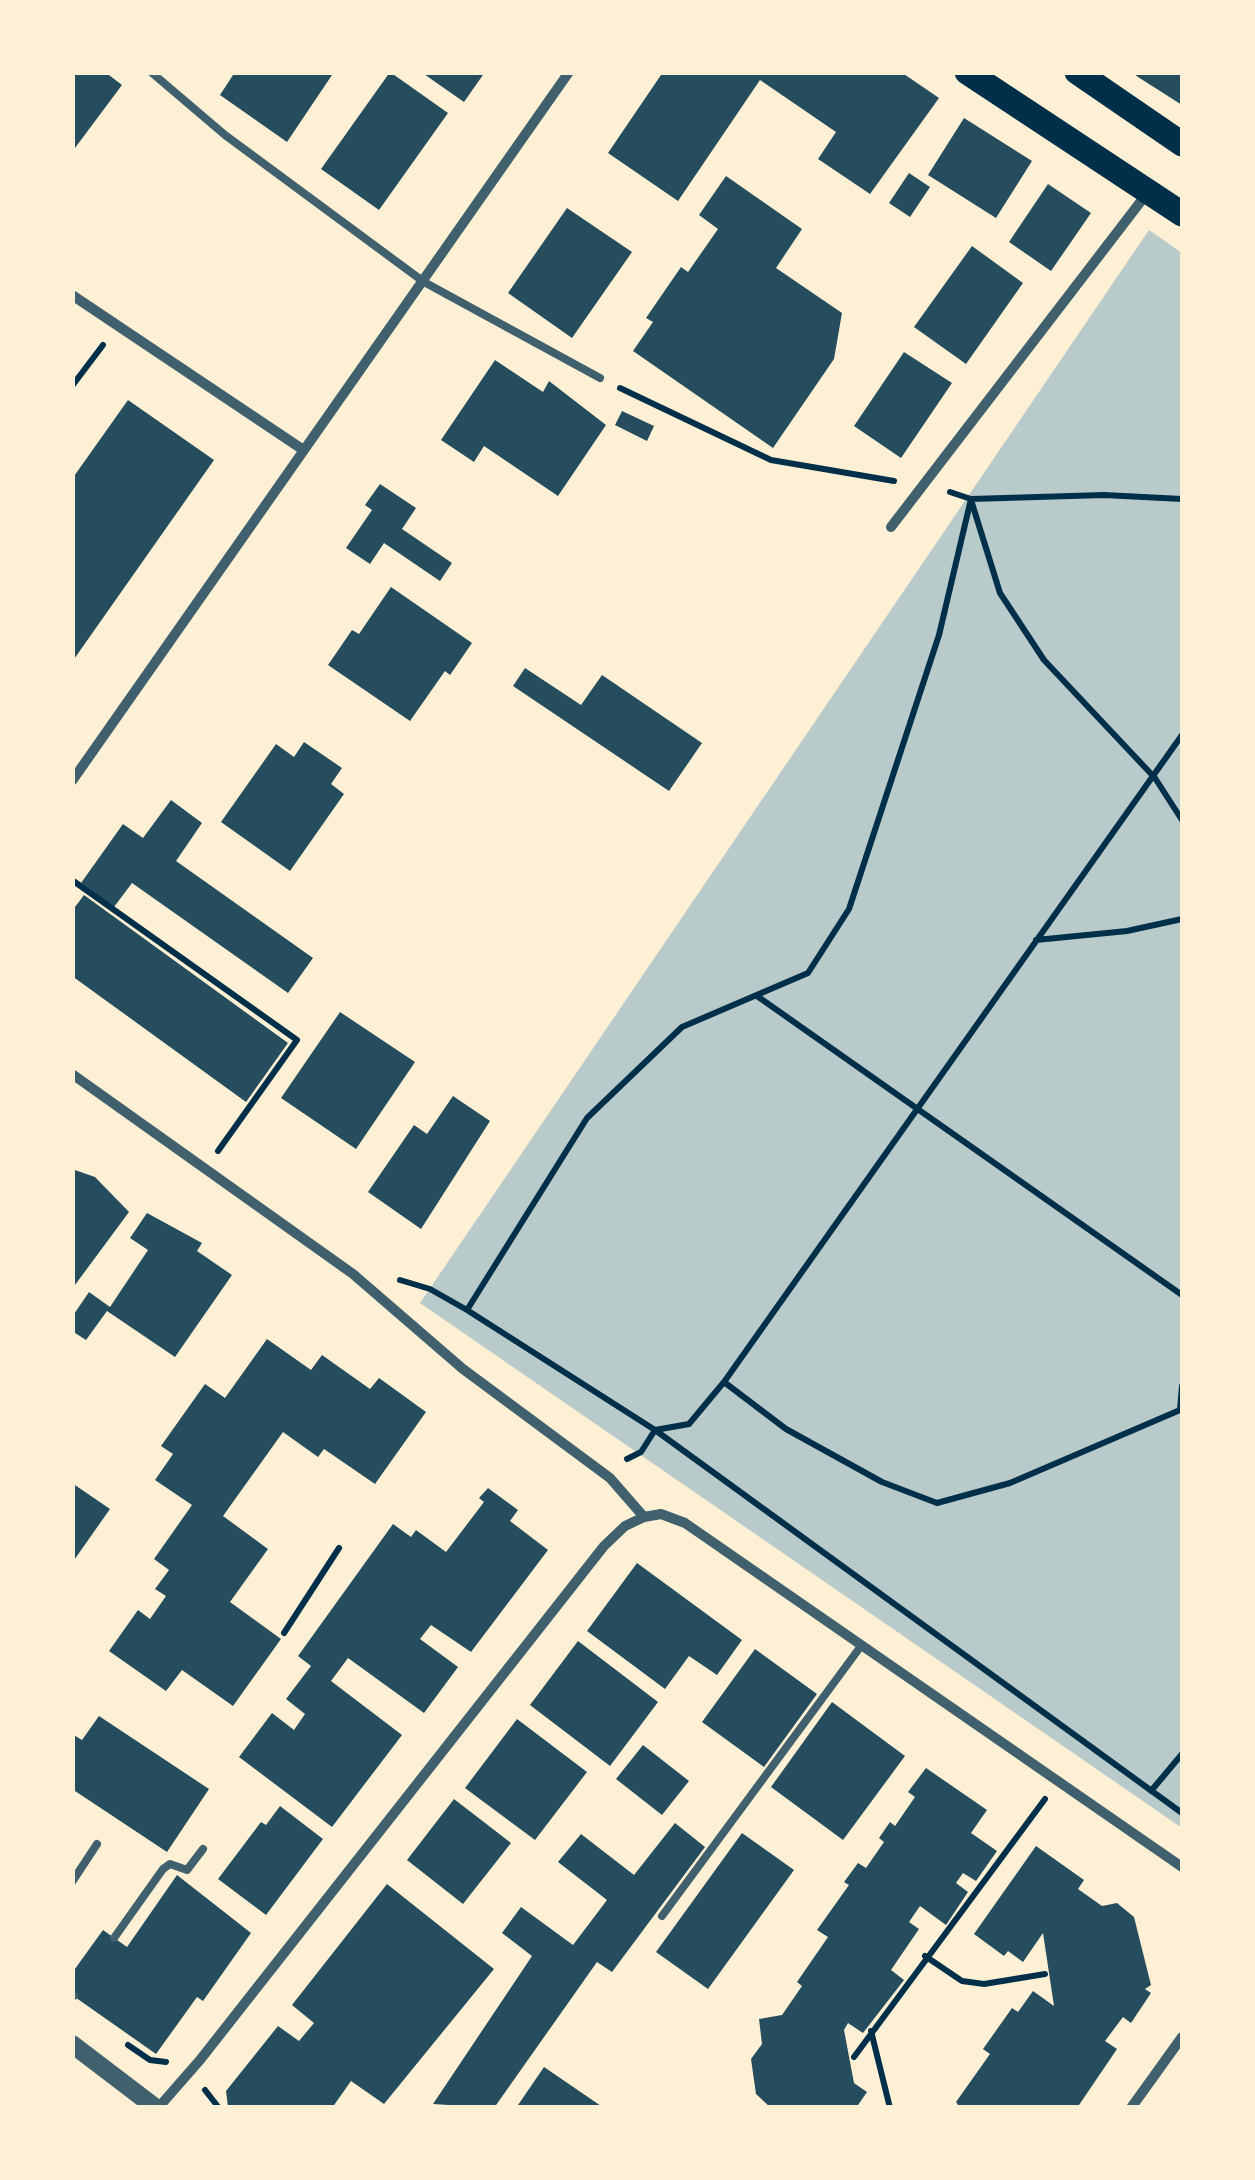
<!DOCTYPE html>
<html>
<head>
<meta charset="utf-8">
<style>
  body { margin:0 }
  #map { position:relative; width:1255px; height:2180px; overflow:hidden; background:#fdf0d5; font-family:"Roboto Condensed",sans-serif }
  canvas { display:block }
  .frame { position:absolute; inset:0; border:75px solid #fdf0d5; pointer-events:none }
</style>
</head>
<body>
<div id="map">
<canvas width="1255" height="2180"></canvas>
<div class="frame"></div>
</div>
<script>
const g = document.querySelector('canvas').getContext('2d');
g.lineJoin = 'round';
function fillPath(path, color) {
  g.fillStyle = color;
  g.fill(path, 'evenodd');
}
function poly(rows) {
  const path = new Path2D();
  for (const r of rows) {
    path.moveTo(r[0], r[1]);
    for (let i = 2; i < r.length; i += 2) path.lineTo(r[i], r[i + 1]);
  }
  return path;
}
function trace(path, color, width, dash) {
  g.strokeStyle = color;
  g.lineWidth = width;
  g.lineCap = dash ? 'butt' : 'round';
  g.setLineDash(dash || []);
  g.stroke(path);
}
const green = poly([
  [1149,230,1182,253,1182,1828,420,1303]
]);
const building = poly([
  [72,72,105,72,122,85,72,152],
  [235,72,334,72,287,142,220,95],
  [390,72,448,113,379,210,321,169],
  [421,72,485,72,464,102],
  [663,72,901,72,939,98,870,194,818,159,836,132,760,80,678,201,608,153],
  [1132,72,1182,72,1182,105,1138,77],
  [964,118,1032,161,996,218,928,175],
  [909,173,930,187,910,217,889,203],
  [726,176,802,229,776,268,842,313,834,359,773,448,633,351,653,322,646,318,681,267,688,272,718,229,699,215],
  [1048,184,1091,213,1051,271,1009,242],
  [567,208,632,252,572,338,508,293],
  [972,246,1023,283,966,364,914,327],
  [904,352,952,383,901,458,854,426],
  [495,360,543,392,549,381,606,425,558,496,484,446,474,462,441,440],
  [128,400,214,460,72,662,72,479],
  [622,411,654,426,647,441,615,425],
  [380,484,416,508,402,529,452,563,440,581,384,543,370,564,346,548,372,510,365,505],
  [391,587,472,643,450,675,445,671,410,721,328,665,352,630,359,634],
  [525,668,581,705,602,675,702,743,669,791,513,686],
  [304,742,342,768,331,784,344,794,290,871,221,822,276,744,294,757],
  [171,800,202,823,176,861,313,958,288,993,132,883,114,907,81,883,123,824,143,838],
  [84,895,288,1043,246,1102,72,976,72,911],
  [340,1012,415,1062,356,1149,281,1098],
  [453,1096,490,1121,421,1229,368,1192,414,1125,427,1134],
  [72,1169,95,1177,129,1212,72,1289],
  [147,1213,202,1243,197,1251,232,1275,175,1357,107,1311,86,1340,72,1331,72,1317,89,1292,110,1307,148,1250,130,1238],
  [267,1339,311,1370,322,1355,370,1389,379,1378,426,1412,375,1484,324,1449,318,1457,283,1432,223,1516,268,1549,230,1602,281,1639,233,1706,182,1670,166,1691,109,1651,138,1610,150,1619,166,1596,155,1589,169,1570,154,1559,192,1505,155,1480,173,1454,161,1446,205,1384,225,1398],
  [72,1483,110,1509,72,1563],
  [488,1488,518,1510,510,1521,548,1550,471,1652,431,1625,420,1639,458,1667,424,1713,348,1658,331,1681,402,1735,332,1827,239,1757,272,1713,294,1730,305,1714,286,1699,311,1666,298,1656,393,1524,411,1537,416,1530,446,1552,484,1502,479,1498],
  [637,1563,742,1640,717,1675,689,1656,665,1689,587,1631],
  [578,1641,658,1702,610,1766,530,1705],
  [755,1649,817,1694,764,1767,702,1722],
  [832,1702,905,1756,843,1840,771,1787],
  [99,1716,209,1789,167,1852,72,1789,72,1734,82,1740],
  [517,1719,587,1772,535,1840,465,1788],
  [643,1745,689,1781,662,1815,616,1779],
  [926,1768,987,1810,971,1833,997,1851,976,1881,963,1873,956,1883,968,1892,946,1925,920,1906,909,1922,919,1929,891,1970,904,1980,863,2033,848,2023,844,2030,854,2083,867,2092,856,2108,771,2108,756,2094,751,2059,762,2044,759,2019,782,2015,802,1986,797,1982,828,1937,817,1930,849,1885,844,1882,858,1863,866,1868,884,1842,879,1838,890,1822,895,1826,915,1797,908,1792],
  [454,1799,511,1843,463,1904,407,1860],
  [280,1806,323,1839,266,1915,218,1879,261,1822,266,1825],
  [675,1823,705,1847,612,1972,597,1962,494,2108,433,2104,532,1956,502,1933,521,1907,573,1945,607,1900,558,1862,581,1834,634,1875],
  [742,1833,794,1870,708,1989,656,1952],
  [1036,1846,1084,1880,1078,1889,1102,1906,1117,1903,1134,1917,1151,1985,1145,1989,1151,1993,1131,2023,1123,2017,1105,2041,1117,2049,1077,2108,960,2108,956,2102,990,2054,983,2049,1012,2008,1018,2012,1033,1991,1054,2006,1043,1933,1023,1962,1008,1951,1004,1956,974,1934],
  [177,1875,251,1933,203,2001,197,1997,156,2054,72,1995,72,1973,103,1930,127,1947],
  [387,1884,494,1969,384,2104,351,2081,332,2108,228,2107,226,2091,278,2026,299,2041,314,2023,292,2005],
  [544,2067,604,2108,516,2108]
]);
const path = poly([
  [72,386,103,345],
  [620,388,771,460,894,481],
  [950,492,971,499,1104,495,1182,499],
  [971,500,1000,593,1044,660,1155,778,1182,820],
  [72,880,297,1040,218,1151],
  [1036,940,1127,931,1182,919],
  [757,996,1182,1295],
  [400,1280,430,1289,467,1310,655,1430,1182,1813],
  [467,1310,587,1118,682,1027,808,973,849,909,939,635,971,499],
  [724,1382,786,1429,882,1482,937,1503,1010,1483,1180,1410],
  [1180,1410,1182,1386],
  [627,1459,641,1452,655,1430,689,1424,724,1382,1182,735],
  [284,1633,339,1548],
  [1151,1791,1182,1754],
  [925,1956,962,1981,984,1984,1045,1974],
  [871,2031,890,2108],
  [128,2045,150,2060,166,2062],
  [854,2057,1045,1799],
  [205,2090,219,2108]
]);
const service = poly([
  [151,72,225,135,424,282,600,378],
  [72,1882,97,1844],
  [662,1916,861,1646],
  [114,1938,163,1869,170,1864,187,1870,203,1849],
  [72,1997,74,1996]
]);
const minor = poly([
  [72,295,302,449],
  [891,527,1148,192],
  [72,781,569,72],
  [72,1074,353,1274,463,1369,610,1478,644,1517],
  [158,2108,200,2060,604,1546,625,1526,644,1517,661,1514,685,1523,1182,1867],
  [1131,2108,1182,2037]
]);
const tertiary = poly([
  [72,2044,156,2108]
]);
const primary = poly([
  [967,72,1182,214],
  [1077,72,1182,144]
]);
fillPath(green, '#b9caca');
fillPath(building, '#264d5e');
trace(path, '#003049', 6);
trace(service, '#3f606c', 8);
trace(minor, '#3f606c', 10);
trace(tertiary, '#3f606c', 18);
trace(primary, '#003049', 25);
</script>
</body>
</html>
